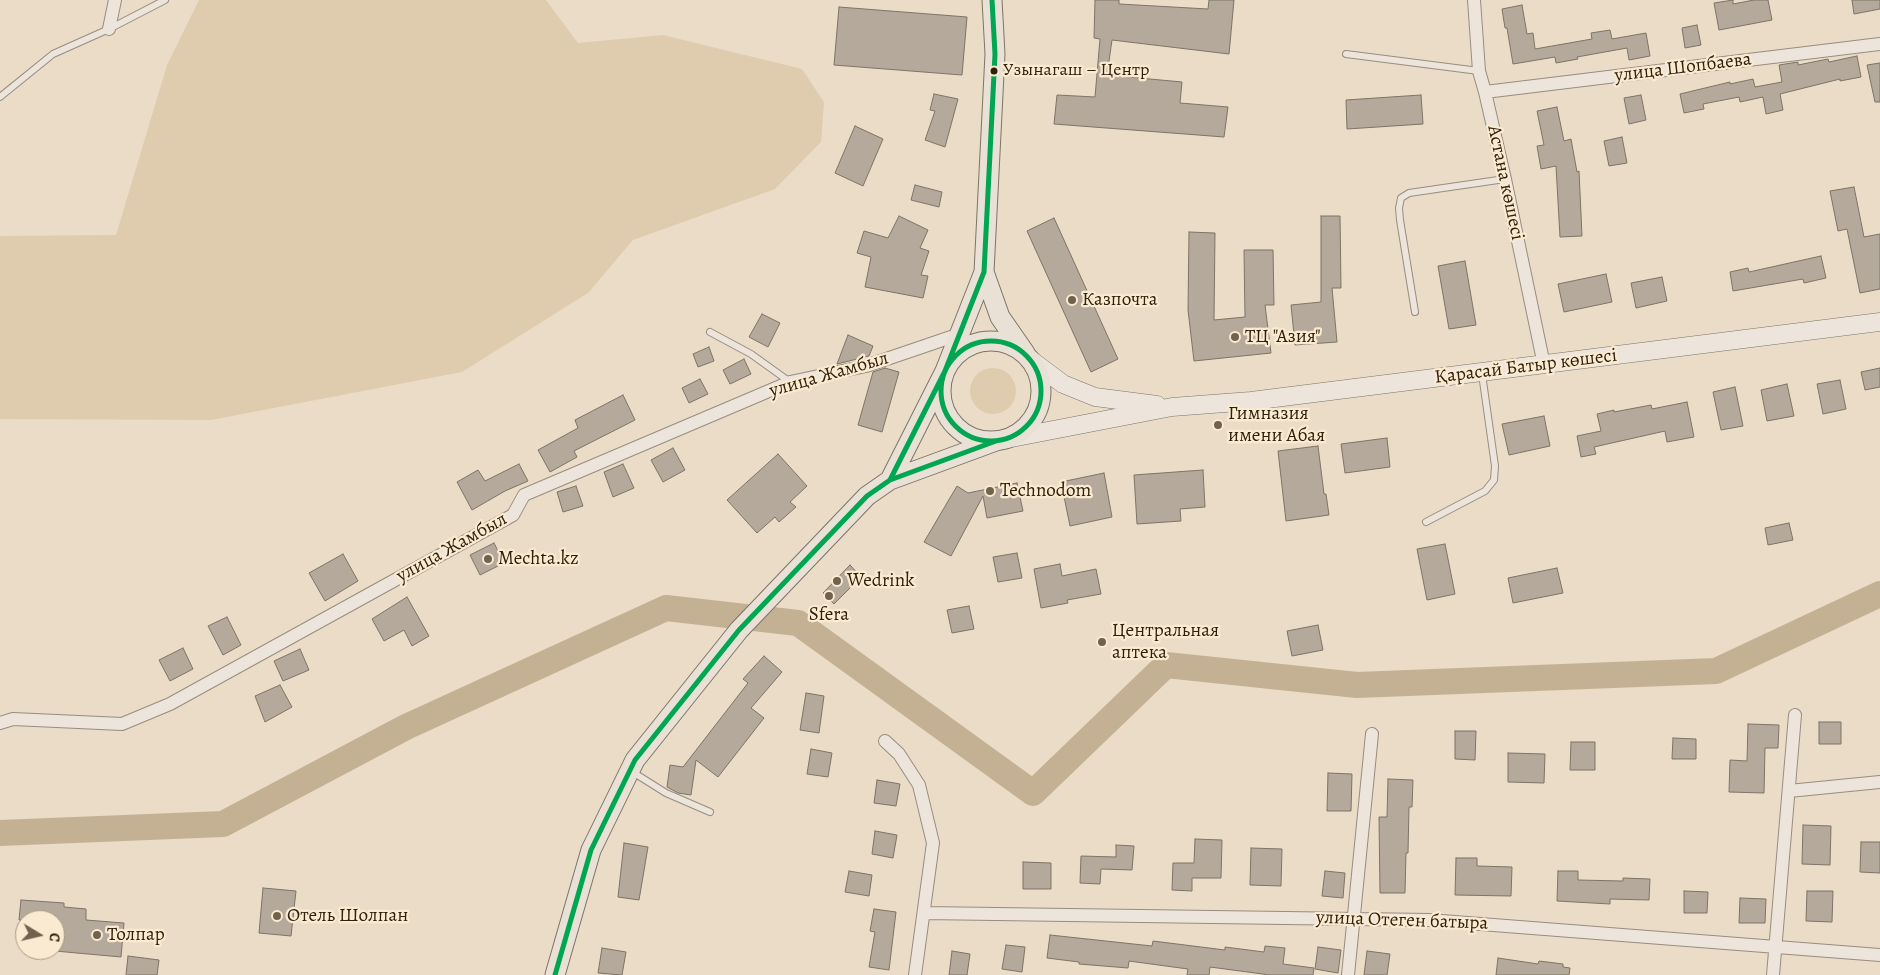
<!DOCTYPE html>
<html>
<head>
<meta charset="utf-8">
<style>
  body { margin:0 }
  #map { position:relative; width:1880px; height:975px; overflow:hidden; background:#eadcc7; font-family:Alegreya,serif }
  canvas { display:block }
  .north { position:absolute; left:15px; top:910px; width:50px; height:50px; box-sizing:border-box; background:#faead2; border:1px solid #a99982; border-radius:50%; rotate:99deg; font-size:14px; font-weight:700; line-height:20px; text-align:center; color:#2f200b }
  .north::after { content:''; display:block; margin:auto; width:18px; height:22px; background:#70624d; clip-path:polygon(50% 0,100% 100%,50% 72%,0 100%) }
</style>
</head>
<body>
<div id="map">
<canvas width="1880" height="975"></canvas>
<div class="north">С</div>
</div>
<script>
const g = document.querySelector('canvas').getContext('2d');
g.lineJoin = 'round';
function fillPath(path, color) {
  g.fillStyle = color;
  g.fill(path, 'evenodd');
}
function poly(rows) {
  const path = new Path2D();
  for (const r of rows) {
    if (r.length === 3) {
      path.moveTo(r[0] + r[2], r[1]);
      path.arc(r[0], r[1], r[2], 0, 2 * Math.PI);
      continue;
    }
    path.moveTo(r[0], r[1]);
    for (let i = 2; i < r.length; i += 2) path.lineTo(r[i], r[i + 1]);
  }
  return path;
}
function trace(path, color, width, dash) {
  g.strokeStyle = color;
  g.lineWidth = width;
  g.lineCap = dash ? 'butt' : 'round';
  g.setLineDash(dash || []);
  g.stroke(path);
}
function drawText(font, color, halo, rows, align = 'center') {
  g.font = font + ' Alegreya,serif';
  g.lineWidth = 4.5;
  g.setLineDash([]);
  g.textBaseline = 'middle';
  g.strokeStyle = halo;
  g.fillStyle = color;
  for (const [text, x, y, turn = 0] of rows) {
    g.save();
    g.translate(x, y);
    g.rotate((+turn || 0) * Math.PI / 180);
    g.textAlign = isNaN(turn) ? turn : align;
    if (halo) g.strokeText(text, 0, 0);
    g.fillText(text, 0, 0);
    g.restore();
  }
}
const green = poly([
  [199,0,546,0,578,43,663,35,802,69,824,102,821,142,775,189,633,240,588,293,462,372,211,420,0,419,0,236,116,235,167,65],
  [993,391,23]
]);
const river = poly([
  [0,833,223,824,406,727,666,608,798,623,1033,793,1166,665,1357,685,1716,671,1880,594]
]);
const building = poly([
  [1095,0,1119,0,1119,4,1208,9,1209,0,1234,0,1229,54,1112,40,1107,75,1182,82,1180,103,1228,107,1224,137,1054,124,1057,95,1095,97,1100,39,1094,38,1095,0],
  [1733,0,1733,4,1754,0,1768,0,1772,20,1719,30,1714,3,1733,0],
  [1852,0,1880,0,1880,9,1854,14,1852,0],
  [1522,5,1527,34,1533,33,1535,49,1592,39,1591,33,1610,30,1612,39,1646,33,1650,56,1629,60,1627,48,1577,57,1578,59,1556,63,1555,57,1513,64,1507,28,1505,28,1502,9,1522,5],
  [839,7,967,17,962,75,834,65,839,7],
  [1697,25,1701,45,1685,48,1682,28,1697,25],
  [1857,56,1861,77,1840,81,1840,79,1780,94,1783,110,1766,114,1763,97,1740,102,1739,97,1703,104,1704,109,1684,113,1680,94,1730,82,1730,84,1753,79,1755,87,1782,82,1779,65,1798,62,1798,65,1828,59,1829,62,1857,56],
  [1880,63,1880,102,1875,102,1867,65,1880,63],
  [934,94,958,99,945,147,925,140,935,111,930,110,934,94],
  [1421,95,1423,124,1347,129,1346,100,1421,95],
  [1641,95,1646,120,1629,124,1624,98,1641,95],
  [1557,107,1564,141,1571,139,1577,172,1579,171,1582,236,1560,237,1556,166,1541,169,1537,146,1544,145,1537,111,1557,107],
  [855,126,883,139,863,186,835,173,855,126],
  [1622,137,1627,163,1609,166,1604,141,1622,137],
  [915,185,942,192,939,207,911,200,915,185],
  [1854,187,1864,237,1880,234,1880,289,1860,293,1847,229,1838,231,1830,191,1854,187],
  [899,216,928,230,920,248,929,251,921,275,928,276,923,298,865,287,871,257,857,253,864,231,888,238,899,216],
  [1321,216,1340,216,1341,288,1332,288,1337,342,1295,345,1291,305,1321,302,1321,216],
  [1054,218,1118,359,1091,372,1027,231,1054,218],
  [1189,232,1215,233,1214,320,1245,317,1244,250,1273,250,1274,305,1265,305,1271,353,1194,361,1188,310,1189,232],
  [1821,256,1826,278,1804,283,1803,279,1733,291,1730,272,1748,268,1749,272,1821,256],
  [1465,261,1476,325,1449,329,1438,266,1465,261],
  [1606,274,1612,302,1564,312,1558,284,1606,274],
  [1662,277,1667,301,1636,308,1631,283,1662,277],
  [762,314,780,323,768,347,749,337,762,314],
  [848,335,873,346,869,356,837,364,848,335],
  [709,347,714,361,698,367,693,354,709,347],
  [744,359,751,374,730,384,723,370,744,359],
  [885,368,899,372,882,432,858,425,873,372,885,368],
  [1880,368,1880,387,1865,390,1861,372,1880,368],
  [700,379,708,394,689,403,682,388,700,379],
  [1840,380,1846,409,1823,414,1817,384,1840,380],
  [1787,384,1794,416,1767,421,1761,390,1787,384],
  [1735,387,1743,426,1721,430,1713,392,1735,387],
  [623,395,635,420,574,451,577,457,550,472,538,450,578,428,575,420,623,395],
  [1687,402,1694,437,1667,442,1665,431,1594,447,1596,454,1581,457,1577,436,1601,431,1597,414,1614,410,1614,412,1651,405,1652,409,1687,402],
  [1544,416,1550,446,1509,455,1502,424,1544,416],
  [1387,438,1390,467,1345,473,1341,444,1387,438],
  [1318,446,1324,494,1326,494,1329,515,1286,521,1278,451,1318,446],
  [673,448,685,470,663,482,651,460,673,448],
  [778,454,807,486,790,502,796,507,779,522,775,517,757,533,727,500,778,454],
  [519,464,528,481,505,491,472,510,457,482,478,470,485,481,519,464],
  [623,464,634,488,613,497,604,472,623,464],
  [1203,470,1205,507,1180,509,1181,521,1137,524,1134,475,1203,470],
  [1104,473,1112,517,1070,526,1061,482,1104,473],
  [1017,483,1023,511,987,518,983,496,951,556,924,542,957,486,968,493,1017,483],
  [576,486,583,506,563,512,557,492,576,486],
  [1789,523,1793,540,1768,545,1765,528,1789,523],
  [494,543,504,563,480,575,470,555,494,543],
  [1445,544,1455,594,1427,600,1417,549,1445,544],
  [1017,553,1022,578,998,582,993,557,1017,553],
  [343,554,358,581,325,601,309,573,343,554],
  [1060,564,1062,576,1096,569,1101,594,1067,600,1068,603,1041,608,1034,569,1060,564],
  [850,565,861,577,834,604,823,593,850,565],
  [1557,568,1563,593,1513,603,1508,578,1557,568],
  [407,597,429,636,412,646,404,630,384,641,372,619,407,597],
  [969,606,974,629,952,633,947,610,969,606],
  [227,617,241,645,223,655,208,626,227,617],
  [1318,625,1323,650,1292,656,1287,631,1318,625],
  [183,648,193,669,170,681,159,660,183,648],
  [300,649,309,670,283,681,274,661,300,649],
  [764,656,782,672,751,708,764,718,718,777,696,760,691,795,678,793,667,787,670,765,683,767,748,683,743,679,764,656],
  [280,685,292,707,265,722,255,696,280,685],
  [806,693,824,696,819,733,800,730,806,693],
  [1819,722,1841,722,1841,744,1819,744,1819,722],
  [1748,724,1779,725,1778,748,1765,748,1764,793,1729,792,1730,760,1747,761,1748,724],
  [1455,731,1476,731,1475,760,1455,759,1455,731],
  [1673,738,1696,739,1696,759,1672,759,1673,738],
  [1571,742,1595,742,1595,770,1570,770,1571,742],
  [811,749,832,753,828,777,807,774,811,749],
  [1508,753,1545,754,1544,783,1508,782,1508,753],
  [1328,773,1352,774,1351,811,1327,811,1328,773],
  [1388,779,1413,780,1412,807,1409,807,1408,853,1406,853,1405,893,1380,893,1379,817,1387,817,1388,779],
  [877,780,900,784,896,806,874,803,877,780],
  [1803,825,1831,826,1830,865,1802,864,1803,825],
  [875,831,897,835,893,858,872,854,875,831],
  [1195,839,1222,840,1221,878,1192,878,1192,891,1172,890,1173,863,1194,863,1195,839],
  [1861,842,1880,842,1880,873,1860,872,1861,842],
  [624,843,648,847,639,900,618,897,624,843],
  [1116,845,1134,846,1132,870,1101,869,1100,884,1080,883,1081,856,1116,857,1116,845],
  [1251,848,1282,849,1281,886,1250,885,1251,848],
  [1456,858,1477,858,1477,866,1512,867,1511,896,1455,895,1456,858],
  [1023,862,1051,863,1051,889,1023,889,1023,862],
  [849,871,872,875,869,896,845,892,849,871],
  [1325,871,1345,873,1343,898,1322,896,1325,871],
  [1558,871,1578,871,1578,880,1623,881,1623,878,1650,879,1649,900,1610,899,1610,904,1557,901,1558,871],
  [263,888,296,891,291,936,259,933,263,888],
  [1684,891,1708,892,1707,913,1684,913,1684,891],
  [1807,891,1833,891,1832,922,1806,921,1807,891],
  [1740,898,1766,899,1765,923,1739,923,1740,898],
  [21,900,64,903,64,907,86,909,86,920,124,923,121,957,55,951,55,920,19,920,21,900],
  [874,909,896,912,889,970,869,967,875,932,870,931,874,909],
  [1050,935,1152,946,1153,941,1225,950,1225,947,1264,952,1265,946,1285,948,1283,964,1314,968,1313,975,1270,975,1210,967,1209,975,1187,975,1188,969,1129,961,1128,968,1079,964,1079,962,1047,958,1050,935],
  [1006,945,1025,947,1022,972,1002,969,1006,945],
  [1318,947,1341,950,1338,973,1315,969,1318,947],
  [602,948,626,952,622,975,598,973,602,948],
  [952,951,970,954,967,975,949,975,952,951],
  [1367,951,1390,954,1387,975,1364,975,1367,951],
  [128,956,159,960,157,975,126,975,128,956],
  [1498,958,1538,964,1539,961,1563,964,1563,967,1570,968,1569,975,1496,975,1498,958]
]);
const lane = poly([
  [1346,54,1479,71],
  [0,97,53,54,109,29,165,0],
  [1415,312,1400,220,1399,208,1401,198,1409,193,1505,179],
  [710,332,751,354,790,382],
  [1426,522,1485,491,1494,480,1495,466,1482,374],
  [631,771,666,793,710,812]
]);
const street = poly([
  [1474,0,1479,71,1485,92,1505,179,1544,365],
  [109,29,115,0],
  [1485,92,1880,44],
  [0,723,13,719,122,724,170,704,513,515,524,495,790,382,866,366,960,334],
  [885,741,899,754,919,785,933,843,915,975],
  [1789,791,1880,782],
  [924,913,1429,920,1880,955],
  [1348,975,1372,734],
  [1773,975,1795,715]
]);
const secondary = poly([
  [1027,357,1063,384,1095,397,1157,405],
  [996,441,1172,407,1251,401,1880,322]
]);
const primary = poly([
  [984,272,1000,317,1025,353],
  [991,391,50],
  [890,480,945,371,984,272,995,54,992,0],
  [555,975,591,850,635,760,739,630,867,496,890,480,996,441]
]);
const bus1 = poly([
  [991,391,50],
  [890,480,945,371,984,272,995,54,992,0],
  [555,975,591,850,635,760,739,630,867,496,890,480,996,441]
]);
const markers = [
  [994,71,4.5,"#2f200b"],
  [1072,300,5,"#70624d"],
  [1235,337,5,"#70624d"],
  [1218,425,5,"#70624d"],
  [990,491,5,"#70624d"],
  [488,559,5,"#70624d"],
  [837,581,5,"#70624d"],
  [829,596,5,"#70624d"],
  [1102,642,5,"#70624d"],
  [277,916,5,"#70624d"],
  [97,935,5,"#70624d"]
];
const busNames = [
  ["Узынагаш – Центр",1003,71]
];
const streetNames = [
  ["улица Шопбаева",1683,68,-7],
  ["Астана көшесі",1505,183,78],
  ["Қарасай Батыр көшесі",1526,367,-7],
  ["улица Жамбыл",829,375,-16],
  ["улица Жамбыл",452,548,-29],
  ["улица Отеген батыра",1402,921,2]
];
const poiNames = [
  ["Казпочта",1082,300],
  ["ТЦ \"Азия\"",1245,337],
  ["Гимназия",1228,414],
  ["имени Абая",1228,436],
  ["Technodom",1000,491],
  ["Mechta.kz",498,559],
  ["Wedrink",847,581],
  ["Sfera",829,615,"center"],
  ["Центральная",1112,631],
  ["аптека",1112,653],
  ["Отель Шолпан",287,916],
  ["Толпар",107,935]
];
fillPath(green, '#dfccaf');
trace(river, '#c4b194', 26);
fillPath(building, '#b4a99a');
trace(building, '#7d7466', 1);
trace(lane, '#978d7f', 8);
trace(street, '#978d7f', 14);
trace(secondary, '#7d7466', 19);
trace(primary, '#7d7466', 21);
trace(lane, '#ede5db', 6);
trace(street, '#ede5db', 12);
trace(secondary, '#ede5db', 18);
trace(primary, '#e9e1d5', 19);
trace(bus1, '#00a651', 5);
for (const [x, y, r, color] of markers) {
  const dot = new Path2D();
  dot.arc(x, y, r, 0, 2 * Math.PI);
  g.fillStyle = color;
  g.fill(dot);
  trace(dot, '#faead2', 2);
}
drawText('18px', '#2f200b', '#faead2', busNames, 'left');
drawText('19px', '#2f200b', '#faead2', streetNames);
drawText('19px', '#2f200b', '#faead2', poiNames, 'left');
</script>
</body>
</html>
